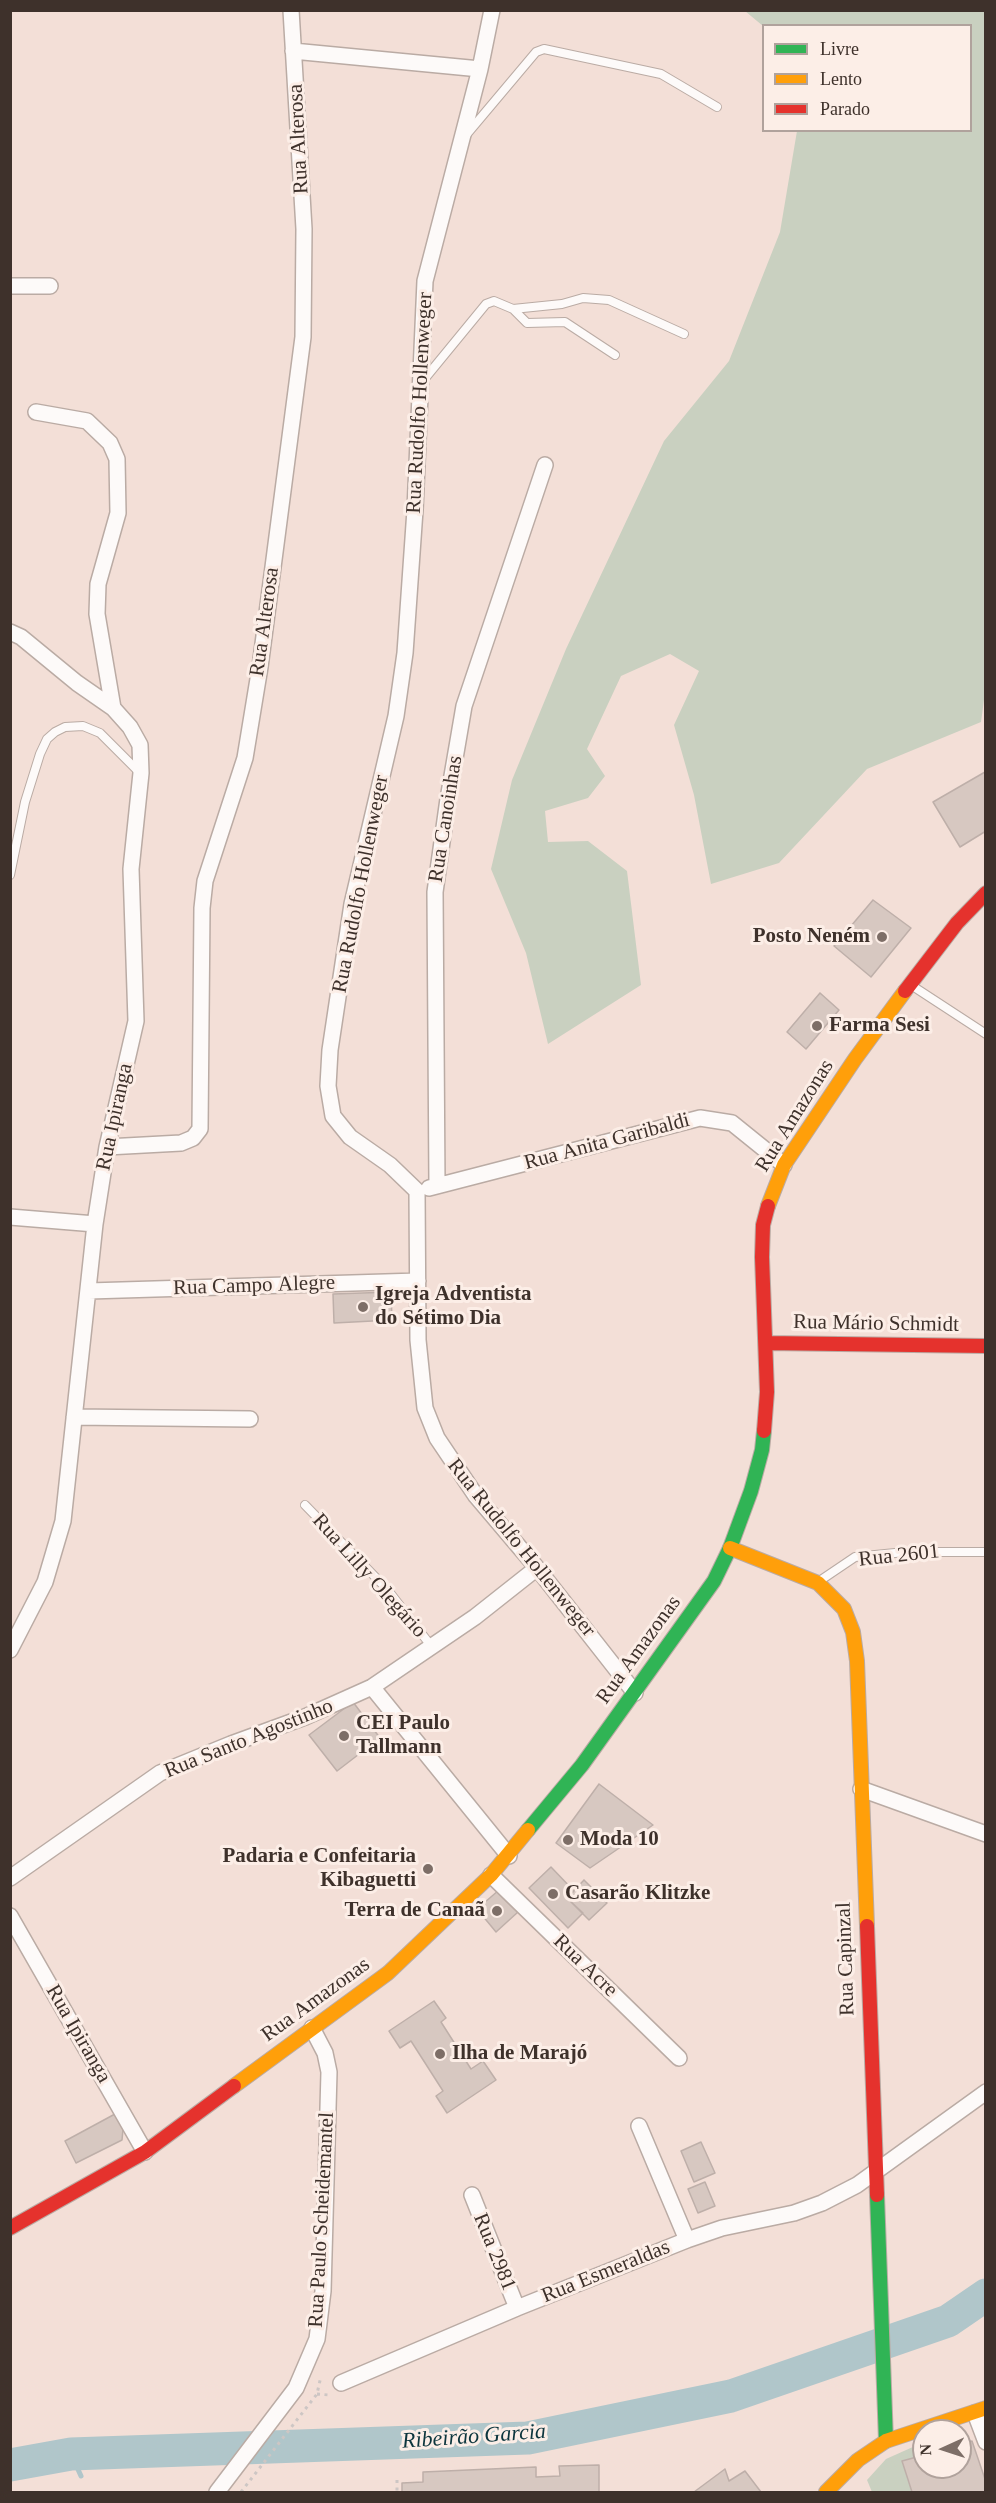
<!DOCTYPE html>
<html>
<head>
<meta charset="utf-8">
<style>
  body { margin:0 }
  #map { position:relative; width:996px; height:2503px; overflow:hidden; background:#f3dfd7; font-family:"Times New Roman",serif }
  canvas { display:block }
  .frame { position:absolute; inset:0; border:12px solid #3e312b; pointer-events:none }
  .legend { position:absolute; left:762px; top:24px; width:210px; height:108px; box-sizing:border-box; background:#fceee7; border:2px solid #b0a29c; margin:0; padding:8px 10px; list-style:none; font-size:18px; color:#3e312b }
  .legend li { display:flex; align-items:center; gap:12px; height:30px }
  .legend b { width:30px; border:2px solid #b0a29c }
  .north { position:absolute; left:912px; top:2419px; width:60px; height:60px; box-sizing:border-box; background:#fceee7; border:2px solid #b0a29c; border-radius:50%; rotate:267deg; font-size:16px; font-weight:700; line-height:24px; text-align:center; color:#3e312b }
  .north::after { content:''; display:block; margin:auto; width:21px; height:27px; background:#7d6e67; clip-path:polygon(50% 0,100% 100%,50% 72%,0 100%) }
</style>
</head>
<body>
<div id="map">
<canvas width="996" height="2503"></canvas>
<div class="frame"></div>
<ul class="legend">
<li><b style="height:8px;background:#30b455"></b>Livre</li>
<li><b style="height:8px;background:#ff9f0a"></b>Lento</li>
<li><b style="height:8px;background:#e5322d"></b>Parado</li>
</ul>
<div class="north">N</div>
</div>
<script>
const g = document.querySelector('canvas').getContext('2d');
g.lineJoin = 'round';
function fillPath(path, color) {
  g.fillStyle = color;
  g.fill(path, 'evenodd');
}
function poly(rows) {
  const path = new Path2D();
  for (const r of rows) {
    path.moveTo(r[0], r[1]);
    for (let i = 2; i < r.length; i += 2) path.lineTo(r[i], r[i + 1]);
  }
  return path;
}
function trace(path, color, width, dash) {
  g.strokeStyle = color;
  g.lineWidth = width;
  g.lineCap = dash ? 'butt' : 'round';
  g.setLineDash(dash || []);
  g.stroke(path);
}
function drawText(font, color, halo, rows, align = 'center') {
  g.font = font + ' "Times New Roman",serif';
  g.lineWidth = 6;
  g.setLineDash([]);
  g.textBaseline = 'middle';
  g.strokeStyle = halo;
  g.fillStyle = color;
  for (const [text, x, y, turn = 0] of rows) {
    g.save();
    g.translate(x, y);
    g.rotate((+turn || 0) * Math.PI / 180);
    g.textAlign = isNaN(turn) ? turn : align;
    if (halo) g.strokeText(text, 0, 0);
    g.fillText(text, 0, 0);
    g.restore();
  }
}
const green = poly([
  [745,11,985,11,986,685,981,722,867,769,779,863,711,884,694,795,674,725,699,671,670,654,621,676,587,749,605,776,588,798,545,811,548,842,588,841,627,871,641,985,548,1044,526,953,491,869,512,780,566,649,664,441,729,361,780,232,797,131,970,130,970,26,763,26],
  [960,2441,972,2441,985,2482,985,2492,872,2492,867,2480,886,2459,924,2442,924,2467,960,2467]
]);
const stream = poly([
  [71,2454,81,2476]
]);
const river = poly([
  [10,2465,71,2454,528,2438,731,2396,948,2321,986,2295]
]);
const building = poly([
  [985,772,986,831,960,847,933,802,985,772],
  [873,900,911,928,871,977,834,946,873,900],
  [820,993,839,1010,806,1049,787,1032,820,993],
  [391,1292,392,1320,334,1323,333,1294,391,1292],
  [353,1702,380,1738,337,1771,309,1735,353,1702],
  [599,1784,653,1825,590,1868,556,1843,599,1784],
  [551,1867,574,1891,567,1898,583,1913,568,1928,529,1888,551,1867],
  [584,1880,607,1903,589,1920,567,1898,584,1880],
  [499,1890,518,1912,496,1932,477,1909,499,1890],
  [434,2001,446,2018,441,2022,471,2069,483,2061,496,2080,447,2113,436,2096,443,2091,411,2041,400,2048,389,2031,434,2001],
  [115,2114,123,2129,122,2140,76,2163,65,2141,115,2114],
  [701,2142,715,2173,694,2182,681,2151,701,2142],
  [705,2182,715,2206,698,2213,688,2189,705,2182],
  [972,2441,986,2482,986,2492,912,2492,902,2461,924,2455,924,2467,960,2467,960,2444,972,2441],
  [599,2465,599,2492,402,2492,402,2483,423,2482,423,2472,536,2467,536,2477,560,2476,559,2466,599,2465],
  [725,2469,729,2481,745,2471,761,2492,694,2492,725,2469]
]);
const path = poly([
  [317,2394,329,2395],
  [397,2480,397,2492],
  [241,2492,317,2394,321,2376]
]);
const lane = poly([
  [467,134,536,52,544,49,661,74,717,107],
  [513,309,527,323,565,322,615,355],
  [422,382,486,304,494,301,513,309,562,304,583,298,609,300,684,334],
  [10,875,25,802,40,754,47,739,55,732,65,727,83,726,100,733,140,773],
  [911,985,986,1034],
  [305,1505,387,1589,432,1647],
  [818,1582,855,1557,905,1552,986,1552]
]);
const street = poly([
  [492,10,480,69,425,281,415,510,405,653,396,716,352,904,330,1050,328,1086,333,1116,350,1137,390,1165,417,1191,418,1340,425,1408,437,1438,476,1496,537,1568,635,1693],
  [293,51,480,69],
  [10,286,50,286],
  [36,412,87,421,110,443,117,459,118,513,98,584,97,614,113,708],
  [10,632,21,637,77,683,113,708,130,727,140,745,141,773,131,869,136,1021,107,1147,95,1224,63,1521,45,1582,10,1650],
  [107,1147,181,1143,193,1138,200,1129,202,908,205,881,245,758,260,667,303,337,304,229,291,10],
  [437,1186,435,892,448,799,464,706,545,465],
  [429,1188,700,1118,732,1123,784,1165],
  [10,1217,95,1224],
  [89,1291,418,1281],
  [74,1417,250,1419],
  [372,1687,509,1856],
  [861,1789,986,1834],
  [491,1875,679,2058],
  [10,1878,160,1773,231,1744,305,1717,372,1687,475,1617,537,1568],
  [10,1916,145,2152],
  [639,2126,687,2240],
  [472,2195,517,2308],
  [341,2383,517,2308,687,2240,722,2228,794,2213,822,2203,857,2185,986,2092],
  [975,2413,986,2442],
  [217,2492,296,2388,317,2339,323,2291,329,2072,325,2053,312,2028]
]);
const fast = poly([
  [528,1830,582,1765,714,1581,730,1548,751,1491,762,1450,764,1431],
  [877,2195,886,2441]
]);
const slow = poly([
  [768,1206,784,1165,855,1059,905,991],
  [730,1548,818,1583,844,1609,853,1632,857,1661,867,1926],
  [234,2086,388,1973,491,1875,528,1830],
  [826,2492,858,2460,886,2441,986,2408]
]);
const jam = poly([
  [905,991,957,923,986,893],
  [766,1343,986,1346],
  [764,1431,767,1392,762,1257,763,1225,768,1206],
  [867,1926,877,2195],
  [10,2228,145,2152,234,2086]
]);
const markers = [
  [882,937,6,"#7d6e67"],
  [817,1026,6,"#7d6e67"],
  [363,1307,6,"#7d6e67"],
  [344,1736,6,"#7d6e67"],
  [568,1840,6,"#7d6e67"],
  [428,1869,6,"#7d6e67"],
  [553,1894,6,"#7d6e67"],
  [497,1911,6,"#7d6e67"],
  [440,2054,6,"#7d6e67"]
];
const streetNames = [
  ["Rua Alterosa",299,139,-93],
  ["Rua Rudolfo Hollenweger",420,403,-87],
  ["Rua Alterosa",265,622,-82],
  ["Rua Canoinhas",446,819,-81],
  ["Rua Rudolfo Hollenweger",361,884,-79],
  ["Rua Amazonas",795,1116,-58],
  ["Rua Ipiranga",115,1117,-78],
  ["Rua Anita Garibaldi",607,1142,-15],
  ["Rua Campo Alegre",254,1286,-2],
  ["Rua Mário Schmidt",876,1324,1],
  ["Rua Rudolfo Hollenweger",521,1548,51],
  ["Rua 2601",899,1556,-6],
  ["Rua Lilly Olegário",369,1576,48],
  ["Rua Amazonas",639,1650,-54],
  ["Rua Santo Agostinho",249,1739,-22],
  ["Rua Capinzal",846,1959,-92],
  ["Rua Acre",585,1966,44],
  ["Rua Amazonas",316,2000,-36],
  ["Rua Ipiranga",78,2034,60],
  ["Rua Paulo Scheidemantel",322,2220,-87],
  ["Rua 2981",494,2252,68],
  ["Rua Esmeraldas",606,2272,-22]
];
const poiNames = [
  ["Posto Neném",870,937,"right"],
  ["Farma Sesi",829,1026],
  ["Igreja Adventista",375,1295],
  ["do Sétimo Dia",375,1319],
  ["CEI Paulo",356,1724],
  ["Tallmann",356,1748],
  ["Moda 10",580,1840],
  ["Padaria e Confeitaria",416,1857,"right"],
  ["Kibaguetti",416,1881,"right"],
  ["Casarão Klitzke",565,1894],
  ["Terra de Canaã",485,1911,"right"],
  ["Ilha de Marajó",452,2054]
];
const waterNames = [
  ["Ribeirão Garcia",474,2437,-4]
];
fillPath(green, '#c9d0c0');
trace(stream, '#b0c6ca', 5);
trace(river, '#b0c6ca', 33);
fillPath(building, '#d7c8c1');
trace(building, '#beafa9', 1.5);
trace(lane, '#baaba4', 10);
trace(street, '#baaba4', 18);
trace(fast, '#baaba4', 16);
trace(slow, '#baaba4', 16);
trace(jam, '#baaba4', 16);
trace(path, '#cdc6c4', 3, [3, 4.5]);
trace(lane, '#fdfaf9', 8);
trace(street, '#fdfaf9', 15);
trace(fast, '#30b455', 14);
trace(slow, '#ff9f0a', 14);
trace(jam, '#e5322d', 14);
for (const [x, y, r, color] of markers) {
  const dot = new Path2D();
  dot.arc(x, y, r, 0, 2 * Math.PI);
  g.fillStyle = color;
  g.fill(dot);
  trace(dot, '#fceee7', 2);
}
drawText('21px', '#3e312b', '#fceee7', streetNames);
drawText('bold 21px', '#3e312b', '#fceee7', poiNames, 'left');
drawText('italic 22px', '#0c353d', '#fceee7', waterNames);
</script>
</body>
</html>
